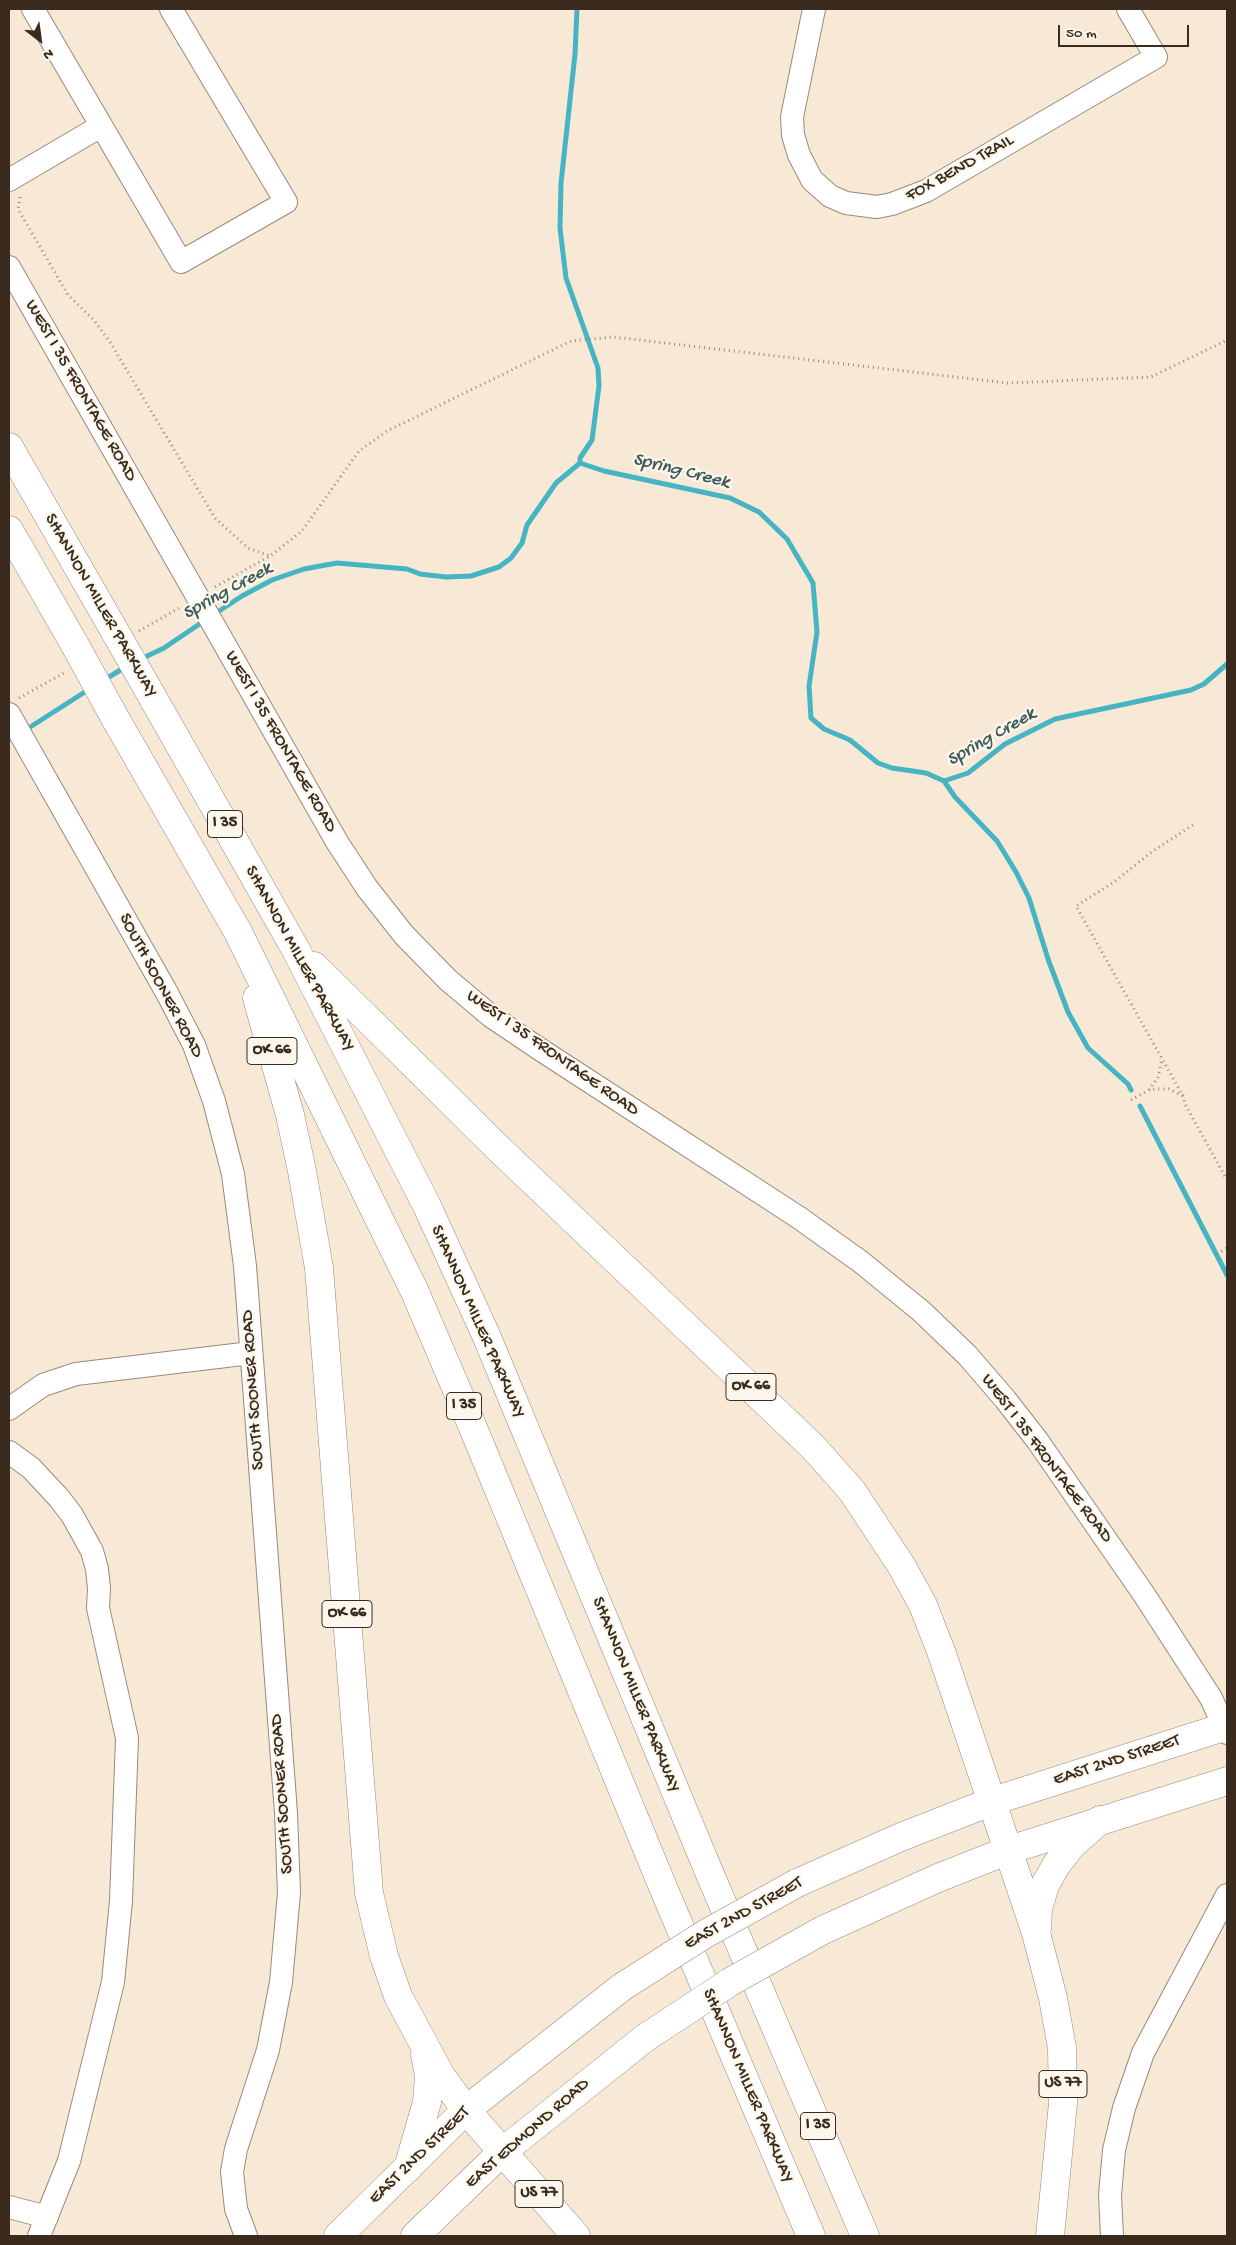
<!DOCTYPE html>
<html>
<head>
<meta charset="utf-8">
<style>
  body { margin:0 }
  #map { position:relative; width:1236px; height:2245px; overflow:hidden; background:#f7e9d5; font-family:"Gochi Hand",sans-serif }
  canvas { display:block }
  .frame { position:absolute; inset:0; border:10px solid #3b2a1e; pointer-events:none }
  .north { position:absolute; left:15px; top:15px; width:50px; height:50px; -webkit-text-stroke:4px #fbf7ec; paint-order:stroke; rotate:150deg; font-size:14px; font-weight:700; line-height:20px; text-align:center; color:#3b2a1e }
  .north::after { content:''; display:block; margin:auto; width:18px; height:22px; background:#3b2a1e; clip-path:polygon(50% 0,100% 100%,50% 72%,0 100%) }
  .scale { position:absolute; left:1058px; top:25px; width:131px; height:22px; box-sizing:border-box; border:2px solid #3b2a1e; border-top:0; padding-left:6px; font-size:15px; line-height:18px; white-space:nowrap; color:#3b2a1e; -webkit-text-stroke:4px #fbf7ec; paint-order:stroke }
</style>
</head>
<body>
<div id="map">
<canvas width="1236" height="2245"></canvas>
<div class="frame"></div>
<div class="north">N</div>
<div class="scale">50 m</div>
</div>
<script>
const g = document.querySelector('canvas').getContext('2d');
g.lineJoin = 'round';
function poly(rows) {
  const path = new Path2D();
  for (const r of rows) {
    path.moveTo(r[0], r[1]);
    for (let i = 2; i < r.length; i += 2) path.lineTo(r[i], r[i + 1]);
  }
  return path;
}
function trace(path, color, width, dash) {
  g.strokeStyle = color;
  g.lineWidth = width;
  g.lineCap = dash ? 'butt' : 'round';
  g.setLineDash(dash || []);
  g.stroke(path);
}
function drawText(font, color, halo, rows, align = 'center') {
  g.font = font + ' "Gochi Hand",sans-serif';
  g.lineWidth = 4.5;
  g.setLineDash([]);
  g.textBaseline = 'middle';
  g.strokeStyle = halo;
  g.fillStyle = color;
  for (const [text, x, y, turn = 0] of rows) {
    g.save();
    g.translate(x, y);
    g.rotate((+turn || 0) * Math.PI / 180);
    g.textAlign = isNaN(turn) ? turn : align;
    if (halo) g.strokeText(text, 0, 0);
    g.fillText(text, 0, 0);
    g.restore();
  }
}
const stream = poly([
  [577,9,575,54,561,183,560,228,566,278,598,368,599,386,592,440,580,458,580,463],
  [580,463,604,471,730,498,759,512,787,539,813,583,817,632,809,686,811,718,824,729,850,740,878,763,892,768,926,773,944,781,968,773,1005,744,1055,719,1191,690,1204,684,1227,664],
  [213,615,242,596,272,580,304,569,337,563,407,569,420,574,446,577,471,576,499,567,511,558,522,543,527,525,556,483,580,463],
  [141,659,164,648,204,621],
  [104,680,127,666],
  [24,731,91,688],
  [944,781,955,797,997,841,1016,872,1029,898,1048,959,1068,1012,1088,1048,1128,1084,1131,1090],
  [1140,1106,1227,1275]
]);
const path = poly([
  [20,197,18,209,68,295,93,319,110,342,215,518,248,548,270,556],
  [215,587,270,556,302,531,359,451,387,431,571,341,614,337,1007,383,1151,377,1227,340],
  [139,631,181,607],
  [19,698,66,672],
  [1193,825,1153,851,1114,882,1076,906,1183,1096,1185,1104,1227,1180],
  [1149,1090,1158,1077,1162,1059],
  [1131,1100,1149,1090,1156,1089,1169,1089,1183,1096],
  [1217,1254,1227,1248]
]);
const minor = poly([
  [33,9,181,262,286,202,171,9],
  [814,9,792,117,793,135,799,155,812,180,830,196,846,203,877,207,892,204,926,191,1156,57,1128,9],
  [9,180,101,126],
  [9,267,189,582],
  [229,652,337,842,367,888,404,935,448,980,492,1017,538,1048,798,1217,861,1262,921,1311,967,1355,1005,1399,1037,1440,1145,1596,1211,1698,1227,1733],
  [9,714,167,993,194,1045,214,1101,233,1174,245,1266,286,1813,289,1893,281,1982,268,2050,236,2149,232,2172,236,2209,246,2236],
  [9,1409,43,1385,76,1374,251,1353],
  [9,1452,31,1468,59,1498,72,1515,92,1551,97,1569,99,1588,98,1608,127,1738,121,1901,113,1982,69,2161,39,2236],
  [9,2207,47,2217],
  [1112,2236,1110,2195,1114,2150,1124,2108,1143,2053,1227,1895]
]);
const major = poly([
  [797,1883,901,1837,993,1801,1227,1726],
  [823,1930,938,1878,1009,1850,1227,1781],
  [338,2236,466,2110,622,1987],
  [415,2236,502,2152,645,2038]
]);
const highway = poly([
  [9,447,110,623],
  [9,530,75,645],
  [153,698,296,950,427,1206,486,1335,709,1872,865,2236],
  [115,718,238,932,415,1292,469,1418,665,1892,811,2236],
  [314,966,499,1149,813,1447,852,1491,901,1565,923,1605,942,1654,1036,1933,1053,1998,1062,2048,1063,2103,1050,2236],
  [257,998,290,1115,302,1171,319,1268,369,1893,384,1956,398,1996,441,2076,466,2110,576,2236],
  [1037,1929,1038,1909,1045,1885,1057,1864,1072,1845,1100,1820],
  [408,2168,427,2102,429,2076,425,2054]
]);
const minorBridge = poly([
  [189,582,229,652]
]);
const majorBridge = poly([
  [622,1987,705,1934,797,1883],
  [645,2038,730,1982,823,1930]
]);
const highwayBridge = poly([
  [110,623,153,698],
  [75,645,115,718]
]);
const shields = [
  [225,824,35],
  [272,1051,50],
  [751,1387,50],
  [464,1406,35],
  [347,1614,50],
  [1063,2084,48],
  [818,2126,35],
  [539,2194,48]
];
const shieldNames = [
  ["I 35",225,824],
  ["OK 66",272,1051],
  ["OK 66",751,1387],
  ["I 35",464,1406],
  ["OK 66",347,1614],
  ["US 77",1063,2084],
  ["I 35",818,2126],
  ["US 77",539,2194]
];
const streetNames = [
  ["FOX BEND TRAIL",960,169,-29],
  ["WEST I 35 FRONTAGE ROAD",80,391,60],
  ["SHANNON MILLER PARKWAY",100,606,60],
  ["WEST I 35 FRONTAGE ROAD",280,742,60],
  ["SHANNON MILLER PARKWAY",299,959,61],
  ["SOUTH SOONER ROAD",160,986,62],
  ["WEST I 35 FRONTAGE ROAD",552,1054,35],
  ["SHANNON MILLER PARKWAY",477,1322,66],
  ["SOUTH SOONER ROAD",254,1390,-94],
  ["WEST I 35 FRONTAGE ROAD",1046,1459,53],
  ["SHANNON MILLER PARKWAY",635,1695,68],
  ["EAST 2ND STREET",1117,1761,-18],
  ["SOUTH SOONER ROAD",283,1794,-94],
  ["EAST 2ND STREET",744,1914,-29],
  ["SHANNON MILLER PARKWAY",747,2086,67],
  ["EAST EDMOND ROAD",528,2134,-41],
  ["EAST 2ND STREET",420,2156,-44]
];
const waterNames = [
  ["Spring Creek",681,472,14],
  ["Spring Creek",228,592,-29],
  ["Spring Creek",992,738,-30]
];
trace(stream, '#47b4c3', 5);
trace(minor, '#998a7a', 24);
trace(major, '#998a7a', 29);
trace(highway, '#998a7a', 29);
trace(path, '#998a7a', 3, [1, 4]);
trace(minor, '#fff', 22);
trace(major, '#fff', 28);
trace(highway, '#fff', 28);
trace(minorBridge, '#998a7a', 24, []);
trace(majorBridge, '#998a7a', 29, []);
trace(highwayBridge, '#998a7a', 29, []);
trace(minorBridge, '#fff', 22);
trace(majorBridge, '#fff', 28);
trace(highwayBridge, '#fff', 28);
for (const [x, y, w] of shields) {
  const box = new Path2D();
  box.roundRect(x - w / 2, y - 13.5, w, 27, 4);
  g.fillStyle = '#fbf7ec';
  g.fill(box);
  trace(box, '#3b2a1e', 1);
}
drawText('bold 16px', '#3b2a1e', null, shieldNames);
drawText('18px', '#3b2a1e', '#fbf7ec', streetNames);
drawText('italic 19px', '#3f5a58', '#fbf7ec', waterNames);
</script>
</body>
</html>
